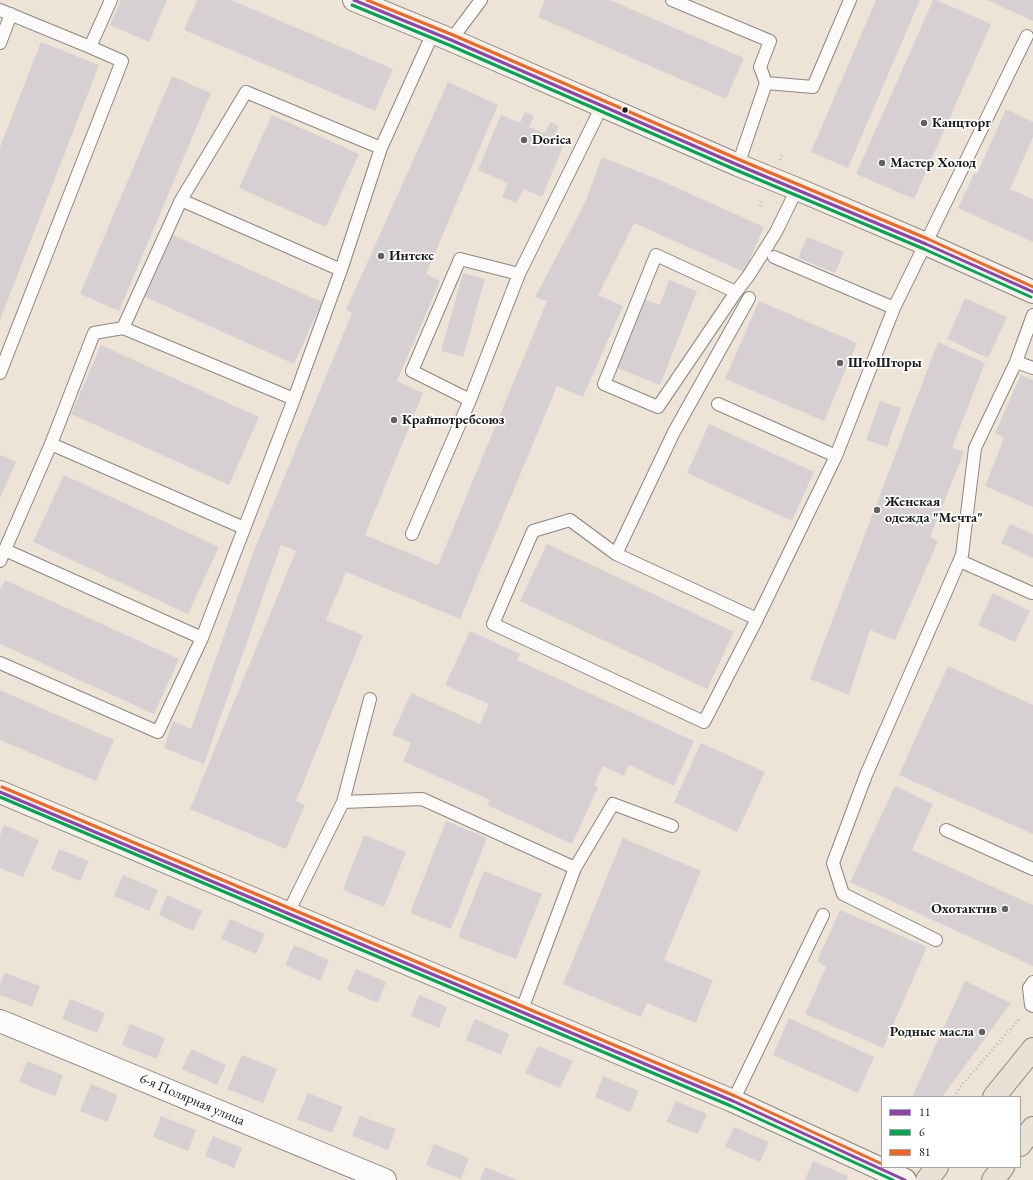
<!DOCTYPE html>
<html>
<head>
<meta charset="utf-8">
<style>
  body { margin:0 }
  #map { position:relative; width:1033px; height:1180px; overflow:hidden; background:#ede4d7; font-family:"EB Garamond",serif }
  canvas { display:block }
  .legend { position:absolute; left:881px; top:1096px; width:140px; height:72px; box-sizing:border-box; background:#fff; border:1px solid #a4a4a4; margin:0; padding:5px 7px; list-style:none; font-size:12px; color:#1c1c1c }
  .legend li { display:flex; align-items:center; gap:8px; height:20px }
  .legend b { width:20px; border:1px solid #a4a4a4 }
</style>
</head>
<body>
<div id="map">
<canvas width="1033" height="1180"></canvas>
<ul class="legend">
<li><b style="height:5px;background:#8e44ad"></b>11</li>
<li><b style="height:5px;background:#00a651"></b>6</li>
<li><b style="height:5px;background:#f26522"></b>81</li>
</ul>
</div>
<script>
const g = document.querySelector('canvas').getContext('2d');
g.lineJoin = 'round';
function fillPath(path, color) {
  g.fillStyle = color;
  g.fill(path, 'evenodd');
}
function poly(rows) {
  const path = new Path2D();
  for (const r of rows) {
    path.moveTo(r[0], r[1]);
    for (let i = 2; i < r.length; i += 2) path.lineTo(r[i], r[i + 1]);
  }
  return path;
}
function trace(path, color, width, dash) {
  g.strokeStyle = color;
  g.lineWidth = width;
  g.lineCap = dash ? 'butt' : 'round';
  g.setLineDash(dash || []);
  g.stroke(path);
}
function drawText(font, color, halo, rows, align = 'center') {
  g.font = font + ' "EB Garamond",serif';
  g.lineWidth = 3.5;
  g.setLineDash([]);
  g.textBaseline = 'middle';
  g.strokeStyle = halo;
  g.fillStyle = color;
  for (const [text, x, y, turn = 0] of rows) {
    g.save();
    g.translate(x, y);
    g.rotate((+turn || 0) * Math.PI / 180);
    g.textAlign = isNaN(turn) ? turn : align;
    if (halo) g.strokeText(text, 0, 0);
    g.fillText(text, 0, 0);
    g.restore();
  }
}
const building = poly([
  [121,0,167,0,149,42,110,25],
  [197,0,231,0,393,69,375,111,184,30],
  [545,0,610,0,744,58,726,99,538,17],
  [876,0,920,0,848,168,811,152],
  [933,0,936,0,991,24,914,199,856,174],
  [987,0,1033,0,1033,21],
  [41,42,99,65,0,320,0,147],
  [172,76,211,93,119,311,80,294],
  [448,82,498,105,426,274,440,281,397,381,423,393,365,535,438,565,547,301,535,297,585,203,602,157,655,178,764,227,744,272,634,223,598,295,623,306,583,397,557,386,460,619,346,572,326,620,363,635,296,801,305,805,286,849,190,809,296,551,281,545,204,764,164,748,173,721,191,729,253,553,352,313,346,310],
  [1006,109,1033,122,1033,137,1010,189,1033,199,1033,242,958,208,975,172,977,174],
  [525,112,534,116,529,127,545,133,550,122,559,126,554,137,565,142,542,197,523,189,517,203,502,197,508,183,478,170,501,115,520,123],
  [272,115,359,154,326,227,239,188],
  [173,235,322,302,294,364,145,297],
  [807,237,844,252,835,273,798,258],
  [463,273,485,279,463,357,441,351],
  [669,280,697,291,660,385,617,368,644,299,660,305],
  [965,298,1007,317,988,358,947,339],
  [759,301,857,343,824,421,725,379],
  [938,342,985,363,952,448,964,452,930,537,938,541,895,640,870,630,849,695,810,679],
  [101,345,259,417,229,485,71,414],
  [1021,375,1033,380,1033,507,985,486,1004,438,995,433],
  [880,401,901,408,887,447,866,440],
  [709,424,814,472,792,521,687,473],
  [0,455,16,462,0,498],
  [64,475,219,547,188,614,33,542],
  [1010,524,1033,534,1033,558,1001,543],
  [547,544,734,632,707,689,520,601],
  [5,580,179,659,154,714,0,644,0,590],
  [993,593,1030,611,1015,642,978,625],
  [470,631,520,654,517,660,694,741,674,786,629,765,624,776,603,766,594,785,598,787,572,844,487,805,490,800,403,761,411,743,392,735,411,693,480,724,489,704,445,685],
  [948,666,1033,705,1033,834,899,775],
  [0,690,114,740,96,781,0,740],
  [701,743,765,772,737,832,674,802],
  [895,786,933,804,912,850,1033,905,1033,966,850,882],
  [446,821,487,838,451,929,410,913],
  [4,825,39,840,23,877,0,868,0,835],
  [364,835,406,852,384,907,343,890],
  [623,838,701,871,664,960,713,980,696,1023,647,1003,641,1017,563,984],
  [59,849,89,861,80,881,51,869],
  [484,871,542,894,516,959,458,937],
  [123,875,158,890,149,911,114,896],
  [167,895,202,911,193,931,159,915],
  [840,910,927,947,883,1048,805,1014,826,967,817,961],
  [230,919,265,934,256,954,221,939],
  [294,945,329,960,320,981,285,965],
  [356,969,386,982,378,1003,347,990],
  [5,973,40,986,32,1007,0,995,0,984],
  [965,981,1011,1003,942,1097,912,1097],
  [419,995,447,1007,439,1028,411,1016],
  [70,999,105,1013,97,1033,62,1019],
  [789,1018,874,1057,858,1093,773,1055],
  [475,1019,509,1034,501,1055,466,1040],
  [130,1024,165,1038,157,1059,122,1045],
  [538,1046,573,1061,560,1088,525,1073],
  [191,1049,226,1065,217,1085,182,1069],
  [242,1055,277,1069,263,1103,227,1089],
  [27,1061,63,1075,55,1096,19,1082],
  [603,1076,639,1091,630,1112,595,1097],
  [91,1084,118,1095,107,1122,80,1111],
  [308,1093,343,1107,332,1133,297,1119],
  [676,1101,707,1114,698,1134,666,1122],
  [161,1116,196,1130,188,1151,153,1137],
  [360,1116,396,1129,388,1150,352,1136],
  [734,1127,769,1142,760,1162,725,1147],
  [213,1136,242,1148,234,1168,205,1156],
  [434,1144,469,1158,461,1179,426,1165],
  [813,1161,848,1176,846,1180,805,1180],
  [485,1167,517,1180,480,1180]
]);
const path = poly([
  [780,160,783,153],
  [760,206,763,199],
  [954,1097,961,1086,1020,1018]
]);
const lane = poly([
  [672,0,770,41,760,67,766,83,738,165],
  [0,10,90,47,122,61,0,373],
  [451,40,481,0],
  [0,43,11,14],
  [90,47,111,0],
  [766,83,813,87,850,0],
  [774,257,894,308],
  [341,270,381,148],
  [736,292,656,255,604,384,658,407,736,292,749,275,776,232,797,189],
  [123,328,181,200],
  [1016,362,1033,368],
  [294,399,341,270,181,200,246,92,381,148,433,33],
  [470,400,519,274,602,106],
  [718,404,836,456],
  [51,444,244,528],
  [412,534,470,400,412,371,460,259,519,274],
  [5,550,202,638],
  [616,554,674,432,749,298],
  [0,561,51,444,94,333,123,328,294,399,202,638,158,732,0,663],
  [960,561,1032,593],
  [757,619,704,722,493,624,533,531,570,520,616,554,757,619,836,456,894,308,1027,36],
  [343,802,422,799,575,868,613,804,672,826],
  [946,830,1033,869],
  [288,913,343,802,370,699],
  [936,940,843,894,833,863,866,775,962,555,975,448,1016,362,1033,315],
  [1033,982,1029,988,1031,1005,1033,1006],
  [521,1012,575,868],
  [733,1101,823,915]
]);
const street = poly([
  [0,1021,385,1180]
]);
const secondary = poly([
  [354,0,451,40,738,165,797,189,926,244,1033,292],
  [0,792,733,1101,905,1180]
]);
const primary = poly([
  [994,1097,1033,1049],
  [1020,1145,1033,1128],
  [927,1180,937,1167],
  [993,1180,1003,1167]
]);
const bus1 = poly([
  [354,0,451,40,738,165,926,244,1033,292],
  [0,792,733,1101,905,1180]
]);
const bus2 = poly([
  [352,5,449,45,736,170,924,249,1031,297],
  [0,797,731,1106,893,1180]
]);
const bus3 = poly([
  [367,0,453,35,740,160,928,239,1033,287],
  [2,787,735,1096,882,1164]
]);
const markers = [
  [625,110,3.5,"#1c1c1c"],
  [924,123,4,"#65625d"],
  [524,140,4,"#65625d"],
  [882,163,4,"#65625d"],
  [381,256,4,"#65625d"],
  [840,363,4,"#65625d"],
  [394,420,4,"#65625d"],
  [877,510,4,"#65625d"],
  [1005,909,4,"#65625d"],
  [982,1032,4,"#65625d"]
];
const poiNames = [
  ["Канцторг",932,123],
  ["Dorica",532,140],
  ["Мастер Холод",890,163],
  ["Интекс",389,256],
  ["ШтоШторы",848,363],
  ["Крайпотребсоюз",402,420],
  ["Женская",885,502],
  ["одежда \"Мечта\"",885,518],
  ["Охотактив",997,909,"right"],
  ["Родные масла",974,1032,"right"]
];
const streetNames = [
  ["6-я Полярная улица",192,1100,23]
];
fillPath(building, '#d7d0d3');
trace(lane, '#8b8680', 14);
trace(street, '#8b8680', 24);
trace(secondary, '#8b8680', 24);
trace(primary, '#8b8680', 24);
trace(path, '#b9b8b6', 2.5, [1, 3]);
trace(lane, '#fcfbf9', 12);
trace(street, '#fcfbf9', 22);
trace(secondary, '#f5f1eb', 22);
trace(primary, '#e9e1d5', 22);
trace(bus1, '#8e44ad', 3);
trace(bus2, '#00a651', 3);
trace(bus3, '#f26522', 3);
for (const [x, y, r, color] of markers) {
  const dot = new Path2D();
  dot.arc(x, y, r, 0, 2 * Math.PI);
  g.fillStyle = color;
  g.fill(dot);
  trace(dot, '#fff', 1.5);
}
drawText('bold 14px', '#1c1c1c', '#fff', poiNames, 'left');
drawText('14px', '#1c1c1c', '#fff', streetNames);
</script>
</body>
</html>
